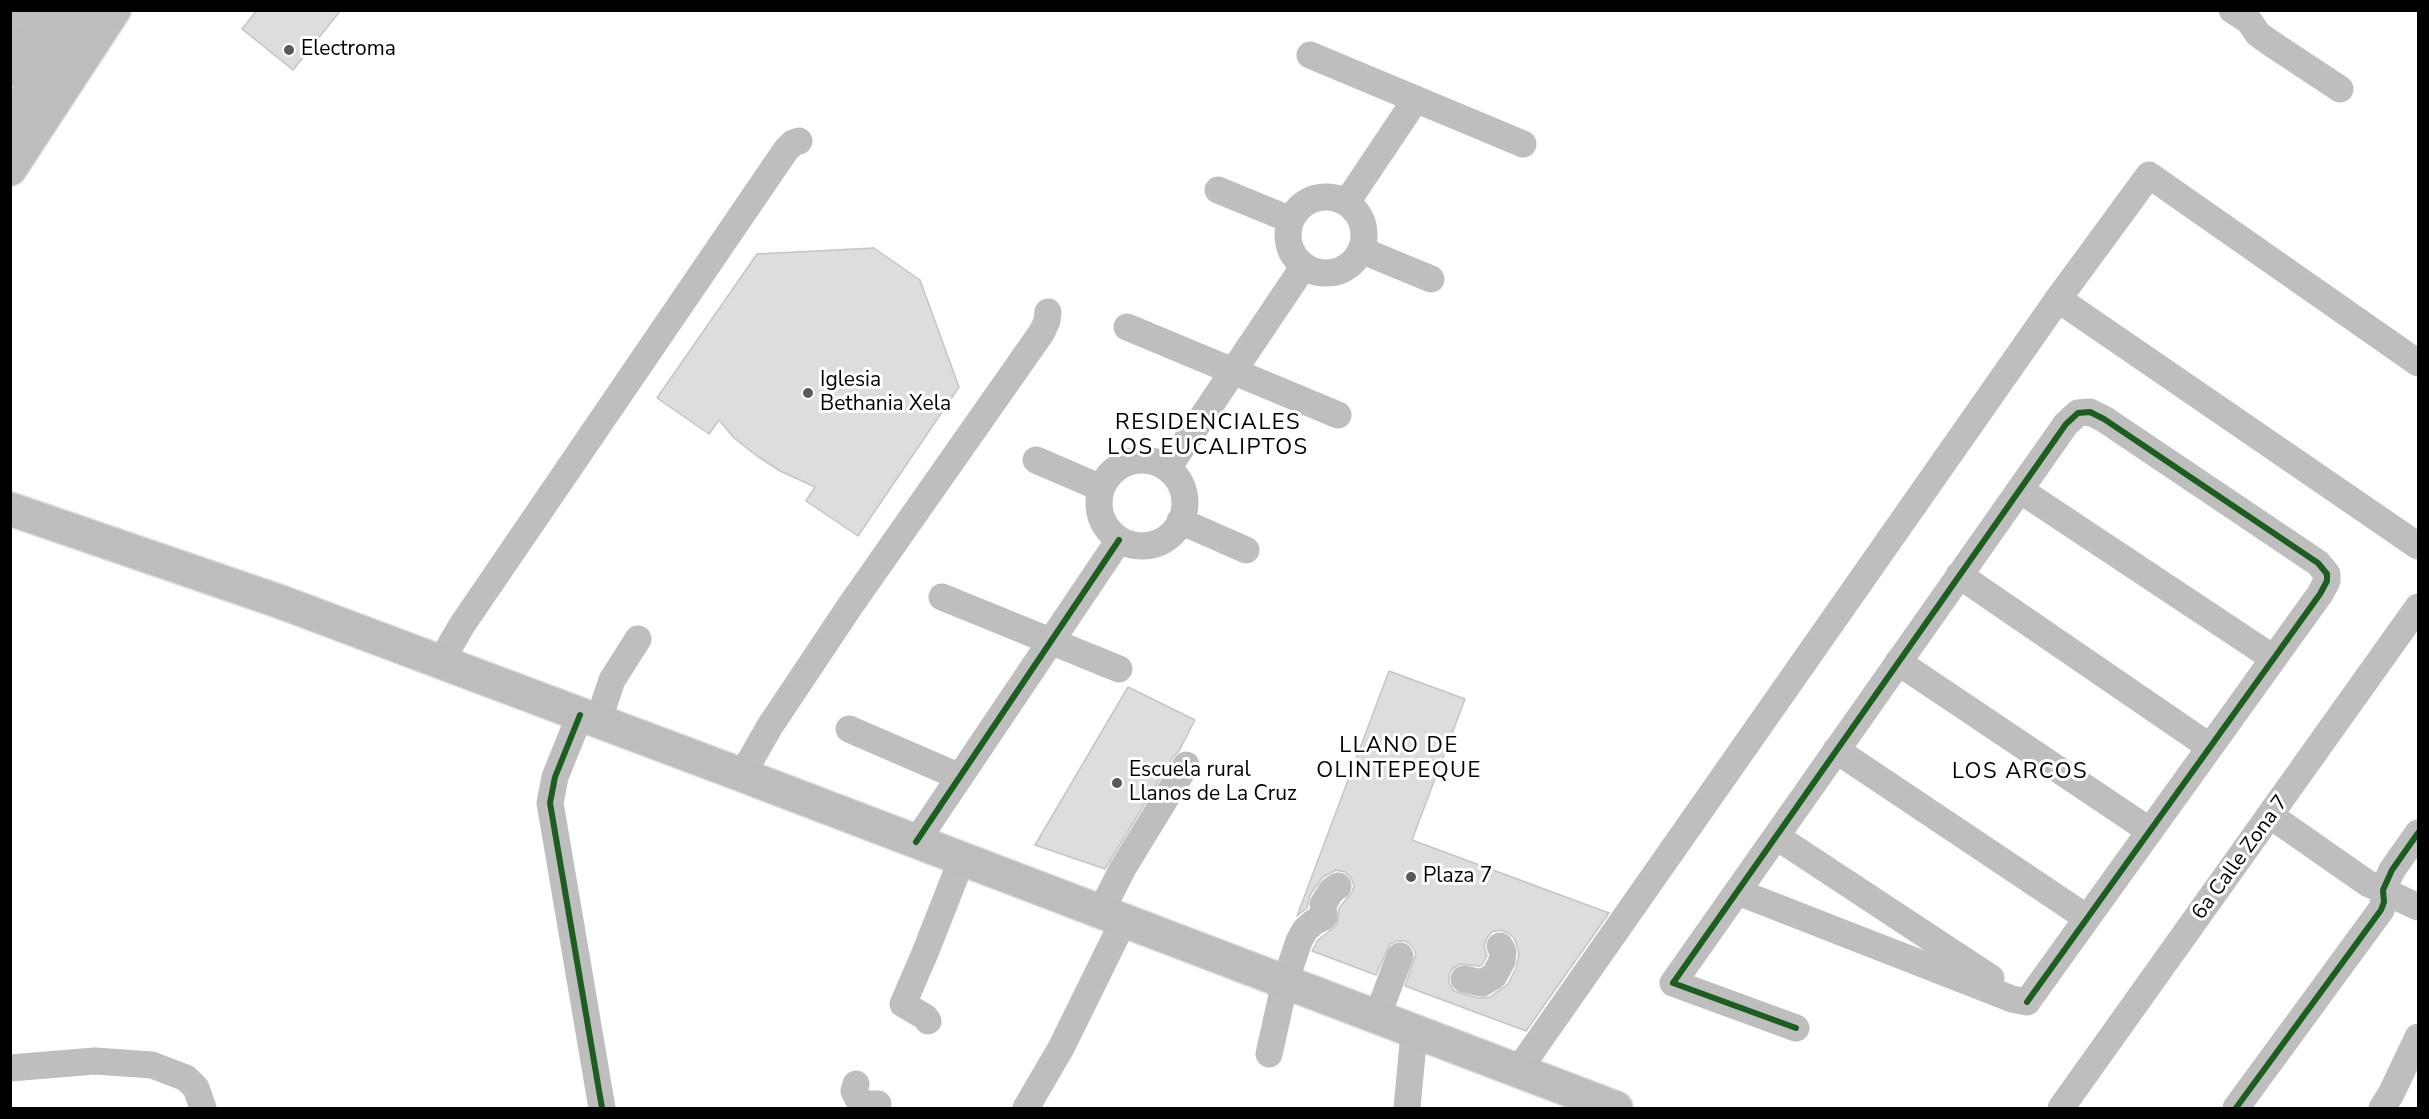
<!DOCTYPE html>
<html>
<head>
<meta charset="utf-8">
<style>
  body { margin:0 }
  #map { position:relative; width:2429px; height:1119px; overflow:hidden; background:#fff; font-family:"Nunito Sans",sans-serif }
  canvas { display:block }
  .frame { position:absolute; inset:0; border:12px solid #000; pointer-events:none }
</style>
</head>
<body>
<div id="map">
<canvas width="2429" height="1119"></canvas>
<div class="frame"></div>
</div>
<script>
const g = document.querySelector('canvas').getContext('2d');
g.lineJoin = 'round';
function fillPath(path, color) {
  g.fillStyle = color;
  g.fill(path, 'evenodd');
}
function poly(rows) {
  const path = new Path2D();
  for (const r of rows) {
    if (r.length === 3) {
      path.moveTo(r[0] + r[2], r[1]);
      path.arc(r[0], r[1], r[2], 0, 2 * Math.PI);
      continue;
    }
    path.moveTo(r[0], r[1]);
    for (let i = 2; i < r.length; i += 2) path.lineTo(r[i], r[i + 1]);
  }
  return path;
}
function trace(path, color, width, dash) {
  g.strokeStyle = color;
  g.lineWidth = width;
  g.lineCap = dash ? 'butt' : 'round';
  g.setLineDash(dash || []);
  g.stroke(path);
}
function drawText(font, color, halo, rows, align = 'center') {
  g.font = font + ' "Nunito Sans",sans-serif';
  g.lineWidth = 6;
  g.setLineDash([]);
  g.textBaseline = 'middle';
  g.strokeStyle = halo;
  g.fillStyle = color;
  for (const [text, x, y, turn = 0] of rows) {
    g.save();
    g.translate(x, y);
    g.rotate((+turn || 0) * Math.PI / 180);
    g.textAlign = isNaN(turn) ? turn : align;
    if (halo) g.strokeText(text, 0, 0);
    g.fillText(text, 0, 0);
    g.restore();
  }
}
const building = poly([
  [257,10,341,10,293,70,242,29,257,10],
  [874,248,920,280,959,387,858,536,806,501,815,487,780,471,757,456,734,438,719,420,709,434,657,398,757,254,874,248],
  [1389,671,1465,699,1412,840,1609,913,1526,1031,1405,986,1416,954,1412,946,1405,941,1397,941,1390,944,1376,975,1312,951,1318,940,1337,925,1339,908,1352,892,1354,886,1351,878,1345,872,1336,870,1323,877,1310,895,1307,908,1297,916,1389,671],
  [1500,930,1508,933,1514,938,1519,953,1516,968,1508,984,1490,997,1479,998,1454,991,1449,983,1449,975,1452,969,1460,964,1479,966,1482,965,1487,956,1484,946,1487,938,1492,932,1500,930],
  [1128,687,1195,720,1179,751,1173,757,1105,869,1035,845,1128,687]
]);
const minor = poly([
  [2232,10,2249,21,2258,34,2266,40,2340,89],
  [10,31,25,10],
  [1310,55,1523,144],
  [1218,190,1291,220],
  [1326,235,38],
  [1347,202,1416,99],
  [1361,250,1431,279],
  [2058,299,2418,546],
  [1127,327,1338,415],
  [1036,460,1101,488],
  [1142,503,43],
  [1168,468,1304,266],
  [2020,490,2273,658],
  [1180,521,1246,550],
  [1959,575,2210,747],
  [942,597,1119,669],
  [1898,662,2150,831],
  [440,663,462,625,786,150,793,143,799,141],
  [580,715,555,777,550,803,602,1108],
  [598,722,612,680,638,639],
  [849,729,960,777],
  [1836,750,2087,918],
  [742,775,770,726,850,606,1042,332,1047,321,1048,312],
  [2271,816,2367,883,2418,907],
  [1777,837,1991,978],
  [916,842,1119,540],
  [1738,892,2012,999,2027,1002],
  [1100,913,1123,868,1186,765],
  [1464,979,1482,983,1494,976,1502,961,1503,952,1500,946],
  [1377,1017,1400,956],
  [928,1021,925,1017,903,1004,925,953,962,859],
  [1796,1028,1673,983,2066,424,2078,413,2090,412,2104,419,2318,563,2327,574,2327,581,2320,594,2027,1002],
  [1269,1054,1285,982,1299,941,1305,930,1314,922,1324,917,1323,904,1332,890,1338,886],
  [10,1068,95,1061,152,1065,186,1078,196,1088,203,1108],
  [1517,1072,2058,299,2149,175,2418,363],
  [856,1084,854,1091,858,1099,866,1104,878,1104],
  [1026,1108,1061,1048,1123,922],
  [1407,1108,1414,1033],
  [2061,1108,2418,607],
  [2236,1108,2381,910,2384,902,2383,890,2392,870,2418,833],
  [2382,1108,2391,1094,2418,1037]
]);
const major = poly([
  [10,169,114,10],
  [10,509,281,602,742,775,1616,1108]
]);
const highway = poly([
  [10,70,52,10],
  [10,121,87,10]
]);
const cycleway = poly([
  [580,715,555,777,550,803,602,1108],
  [916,842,1119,540],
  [1796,1028,1673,983,2066,424,2078,413,2090,412,2104,419,2318,563,2327,574,2327,581,2320,594,2027,1002],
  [2236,1108,2381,910,2384,902,2383,890,2392,870,2418,833]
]);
const markers = [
  [289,50,6,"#595959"],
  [808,393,6,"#595959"],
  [1117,783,6,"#595959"],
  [1411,877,6,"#595959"]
];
const poiNames = [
  ["Electroma",301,50],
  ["Iglesia",820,381],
  ["Bethania Xela",820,405],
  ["Escuela rural",1129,771],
  ["Llanos de La Cruz",1129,795],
  ["Plaza 7",1423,877]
];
const streetNames = [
  ["6a Calle Zona 7",2241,858,-54]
];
const neighbourhoodNames = [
  ["RESIDENCIALES",1208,424],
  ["LOS EUCALIPTOS",1208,449],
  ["LLANO DE",1399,747],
  ["OLINTEPEQUE",1399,772],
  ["LOS ARCOS",2020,773]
];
fillPath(building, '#ddd');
trace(building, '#c5c5c5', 1.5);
trace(major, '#dbdbdb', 36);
trace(highway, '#dbdbdb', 36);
trace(minor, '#bebebe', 27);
trace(major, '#bdbdbd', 33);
trace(highway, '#bdbdbd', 33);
trace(cycleway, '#1b5e20', 6);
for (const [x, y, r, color] of markers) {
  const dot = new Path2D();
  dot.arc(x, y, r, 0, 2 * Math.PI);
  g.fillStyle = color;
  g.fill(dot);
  trace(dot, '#fff', 2);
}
drawText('21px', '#000', '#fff', poiNames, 'left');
drawText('21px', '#000', '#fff', streetNames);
g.letterSpacing = '1.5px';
drawText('22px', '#000', '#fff', neighbourhoodNames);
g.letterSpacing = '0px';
</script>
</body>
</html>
